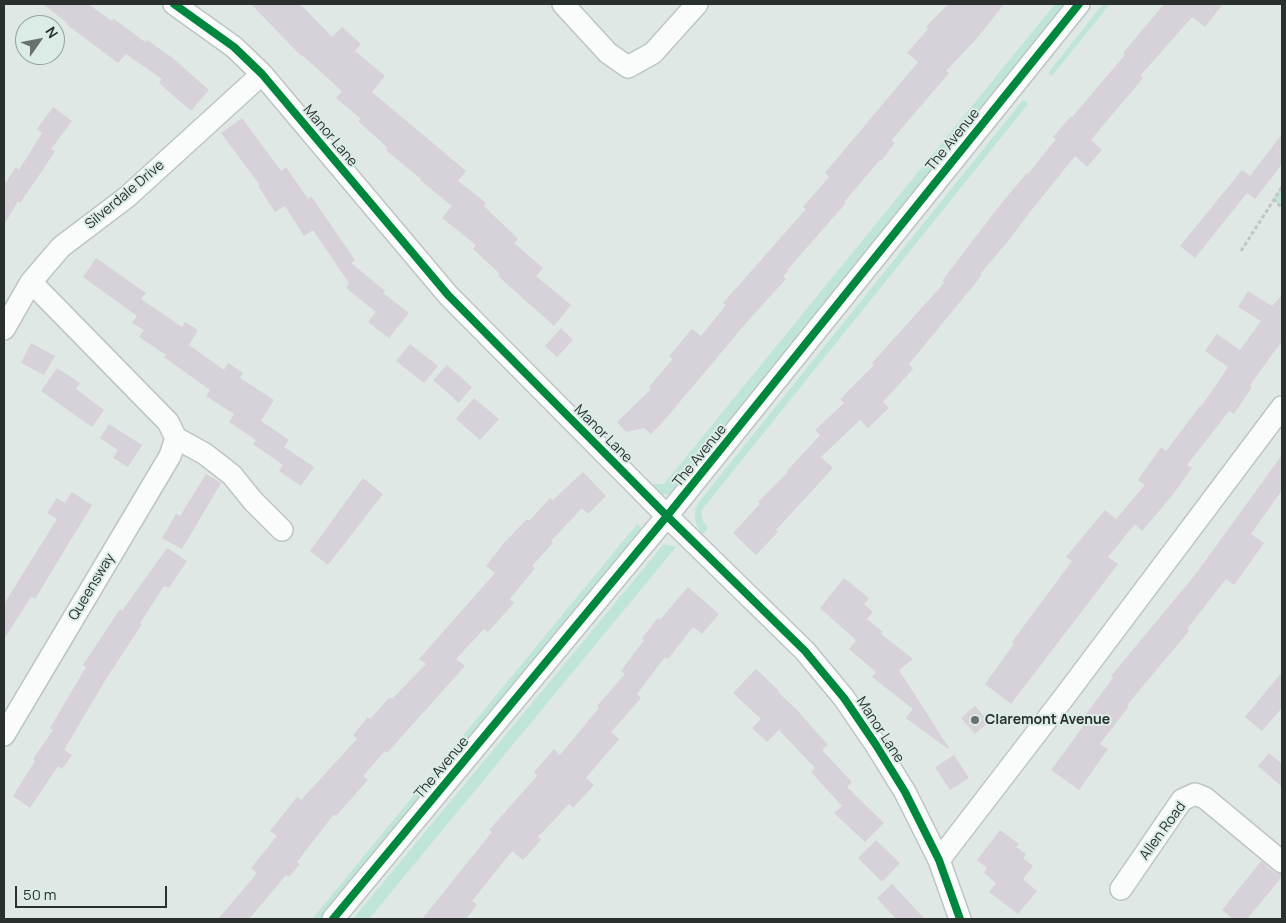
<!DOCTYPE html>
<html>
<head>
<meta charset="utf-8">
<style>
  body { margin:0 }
  #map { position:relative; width:1286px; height:923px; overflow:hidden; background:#dfe8e5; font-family:Manrope,sans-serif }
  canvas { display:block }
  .frame { position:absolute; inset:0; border:5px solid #29302e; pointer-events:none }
  .north { position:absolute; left:15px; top:15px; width:50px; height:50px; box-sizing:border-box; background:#dbece6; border:1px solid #94a19c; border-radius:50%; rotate:57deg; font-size:14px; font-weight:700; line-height:20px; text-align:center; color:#29302e }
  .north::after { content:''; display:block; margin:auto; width:18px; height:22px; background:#69706e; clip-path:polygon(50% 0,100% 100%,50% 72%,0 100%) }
  .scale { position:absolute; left:15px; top:886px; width:152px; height:22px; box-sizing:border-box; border:2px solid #29302e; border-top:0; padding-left:6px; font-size:15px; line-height:18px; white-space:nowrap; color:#29302e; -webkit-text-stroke:4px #dbece6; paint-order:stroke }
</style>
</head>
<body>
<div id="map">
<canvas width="1286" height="923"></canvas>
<div class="frame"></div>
<div class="north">N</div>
<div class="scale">50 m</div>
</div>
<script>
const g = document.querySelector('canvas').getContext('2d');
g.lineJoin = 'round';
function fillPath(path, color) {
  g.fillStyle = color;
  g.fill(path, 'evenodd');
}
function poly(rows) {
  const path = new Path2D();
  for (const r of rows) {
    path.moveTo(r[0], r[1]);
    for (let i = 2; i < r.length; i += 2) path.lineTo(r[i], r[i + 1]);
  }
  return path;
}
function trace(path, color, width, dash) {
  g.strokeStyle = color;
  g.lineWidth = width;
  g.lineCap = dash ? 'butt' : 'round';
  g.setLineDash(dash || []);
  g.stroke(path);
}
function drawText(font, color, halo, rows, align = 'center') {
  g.font = font + ' Manrope,sans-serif';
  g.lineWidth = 4;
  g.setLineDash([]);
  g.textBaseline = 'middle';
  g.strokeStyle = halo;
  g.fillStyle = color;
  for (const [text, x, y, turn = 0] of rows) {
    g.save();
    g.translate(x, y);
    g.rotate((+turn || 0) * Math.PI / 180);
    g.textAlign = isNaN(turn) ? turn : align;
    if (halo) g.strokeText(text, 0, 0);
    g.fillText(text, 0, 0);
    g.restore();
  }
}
const green = poly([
  [1055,4,1069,4,673,494,662,495,649,484,664,484],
  [1103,4,1110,4,1052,76,1048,73],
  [1023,100,1028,104,701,511,703,521,708,528,702,535,698,528,695,519,695,510,698,503],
  [1282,187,1282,208,1273,199],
  [637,524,643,529,324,919,312,919],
  [664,544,676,547,369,919,353,919]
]);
const building = poly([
  [43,4,88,4,112,21,114,19,145,42,147,40,174,59,209,90,191,111,159,83,162,79,126,54,118,63,66,24,67,23],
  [251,4,300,4,332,37,342,27,361,44,355,51,385,76,372,92,466,171,458,181,486,203,484,206,518,239,514,243,543,268,536,276,571,305,554,326,498,276,500,274,473,249,476,245,442,218,452,206,420,180,421,179,386,150,388,148,358,121,361,119,336,98,342,91,302,55,301,56],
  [948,4,1004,4,978,37,946,71,949,73,891,141,895,143,881,161,880,160,844,202,846,203,787,270,788,271,783,277,786,279,746,323,662,423,651,434,644,428,626,432,617,422,651,389,649,387,673,359,669,356,692,329,701,336,726,305,723,303,806,209,803,207,829,177,825,173,918,62,907,53,928,29,926,27],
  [1164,4,1223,4,1205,27,1192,17,1140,76,1143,78,1091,140,1102,150,1087,167,1075,156,1026,217,1010,239,980,274,982,275,960,302,909,364,913,369,883,402,889,408,868,428,860,420,821,457,833,468,776,530,778,532,756,555,733,533,760,504,758,502,788,472,787,471,820,435,815,430,844,403,840,399,874,365,872,363,945,282,942,281,967,248,1004,200,1027,173,1028,174,1056,139,1053,137,1071,116,1072,117,1125,55,1123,53],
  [53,107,72,121,51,149,55,151,40,174,20,203,18,201,4,225,4,185,16,167,19,170,42,133,37,129],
  [242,118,281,171,286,167,308,199,311,196,355,260,351,263,385,291,383,293,409,313,389,338,368,322,376,312,346,288,349,283,313,230,304,236,285,206,275,212,258,186,260,185,221,133],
  [1282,134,1282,164,1255,199,1247,193,1195,258,1180,246,1242,170,1250,176],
  [96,258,146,293,141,299,182,327,185,322,198,330,189,345,224,370,228,363,243,373,240,378,274,400,261,421,289,440,284,447,314,467,301,486,279,471,283,465,253,444,256,440,229,422,234,414,206,396,210,390,164,357,166,355,139,337,144,330,132,323,137,316,83,277],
  [1248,291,1272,306,1282,295,1282,341,1250,385,1252,387,1234,414,1229,411,1187,465,1192,468,1171,497,1142,531,1135,524,1108,557,1118,564,1011,704,985,684,1014,644,1012,642,1072,561,1066,557,1105,510,1116,519,1145,485,1138,480,1161,447,1166,451,1200,406,1201,407,1228,367,1205,351,1217,334,1240,350,1261,321,1238,307],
  [561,328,573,340,557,357,545,346],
  [31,343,55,356,44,375,21,363],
  [410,344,438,366,424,383,396,361],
  [447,365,472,387,459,403,433,380],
  [57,368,80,383,76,389,104,410,92,427,41,391],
  [474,398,499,419,480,440,456,419],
  [109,424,142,445,128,467,113,458,118,450,100,438],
  [1282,455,1282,490,1251,534,1264,543,1234,585,1226,579,1187,629,1189,631,1127,705,1129,706,1100,744,1108,749,1079,790,1051,770,1087,721,1083,718,1113,678,1111,676,1195,575],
  [583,472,606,496,588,514,582,508,551,541,553,543,532,566,535,568,510,599,514,603,488,632,484,629,456,659,465,666,387,753,385,751,363,776,368,780,336,816,334,814,297,862,300,864,289,877,286,875,249,919,218,919,257,873,251,868,277,836,270,831,297,797,301,800,357,739,353,735,368,717,370,719,390,697,392,699,426,664,419,659,495,573,486,566,503,544,527,519,529,521,550,498,553,500],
  [206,474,221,483,182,549,162,538,176,514,180,516],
  [363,478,383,494,328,565,310,551],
  [72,492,92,505,35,599,31,597,4,639,4,604,57,519,47,513,57,498,65,503],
  [167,548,187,561,169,588,164,586,140,623,142,624,106,679,64,750,72,755,62,769,58,766,30,808,13,796,35,761,33,759,53,730,50,728,86,667,83,665,120,609,122,611],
  [844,578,869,598,864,604,873,612,867,619,883,632,881,634,913,659,899,670,949,748,948,749,906,718,913,709,872,677,876,672,849,649,856,640,820,608],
  [688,587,719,614,702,634,693,627,668,659,665,657,637,694,641,698,611,732,619,739,586,778,594,785,573,808,569,804,538,837,541,840,523,860,512,851,472,901,477,905,466,919,422,919,492,832,489,830,537,776,534,772,554,749,560,755,599,708,597,706,625,674,621,671,644,640,642,638,658,618,660,620],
  [756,669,779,691,778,692,797,710,828,745,822,750,852,782,847,787,884,823,865,842,834,813,842,806,811,772,815,768,779,730,767,742,752,728,761,719,733,693],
  [1282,672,1282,708,1262,731,1245,717],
  [975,706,989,722,975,734,961,718],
  [1269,753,1282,764,1282,787,1258,766],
  [954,755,969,778,950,790,935,767],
  [1000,830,1019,844,1016,847,1026,854,1023,858,1033,866,1023,879,1037,891,1018,914,989,892,996,883,984,873,987,868,977,860],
  [876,840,900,863,882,882,858,858],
  [1261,861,1274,872,1282,874,1282,877,1247,919,1233,919,1222,910],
  [892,884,909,902,925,919,896,919,877,898]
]);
const path = poly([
  [1273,199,1282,208],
  [1241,251,1282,187]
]);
const minor = poly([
  [174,4,234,47,262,74,448,295,667,516,805,651,844,698,876,745,905,792,939,860,960,919],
  [563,4,608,53,628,67,653,53,697,4],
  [4,329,31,282,61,247,127,197,262,74],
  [176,438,205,454,232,475,253,501,282,530],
  [4,735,170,456,176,438,168,422,31,282],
  [939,860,1065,696,1282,407],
  [1121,889,1182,800,1195,794,1205,798,1282,862],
  [333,919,667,516,1079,4]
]);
const cycleway = poly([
  [174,4,234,47,262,74,448,295,667,516,805,651,844,698,876,745,905,792,939,860,960,919],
  [333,919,667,516,1079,4]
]);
const markers = [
  [975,720,5,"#69706e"]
];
const streetNames = [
  ["Manor Lane",330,136,50],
  ["The Avenue",953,140,-51],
  ["Silverdale Drive",125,195,-40],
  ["Manor Lane",603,434,45],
  ["The Avenue",700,456,-51],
  ["Queensway",92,587,-59],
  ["Manor Lane",880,730,57],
  ["The Avenue",442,768,-50],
  ["Allen Road",1163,831,-54]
];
const poiNames = [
  ["Claremont Avenue",985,720]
];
fillPath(green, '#bfe5d9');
fillPath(building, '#d7d1d9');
trace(minor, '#bec5c2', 24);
trace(path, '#c2c6c5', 3, [4, 2.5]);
trace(minor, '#fafcfb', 21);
trace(cycleway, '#00873e', 8);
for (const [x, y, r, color] of markers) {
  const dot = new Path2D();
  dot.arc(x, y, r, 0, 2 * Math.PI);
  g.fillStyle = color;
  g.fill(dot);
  trace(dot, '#dbece6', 2);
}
drawText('14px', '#29302e', '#dbece6', streetNames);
drawText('bold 14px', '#29302e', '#dbece6', poiNames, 'left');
</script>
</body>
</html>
